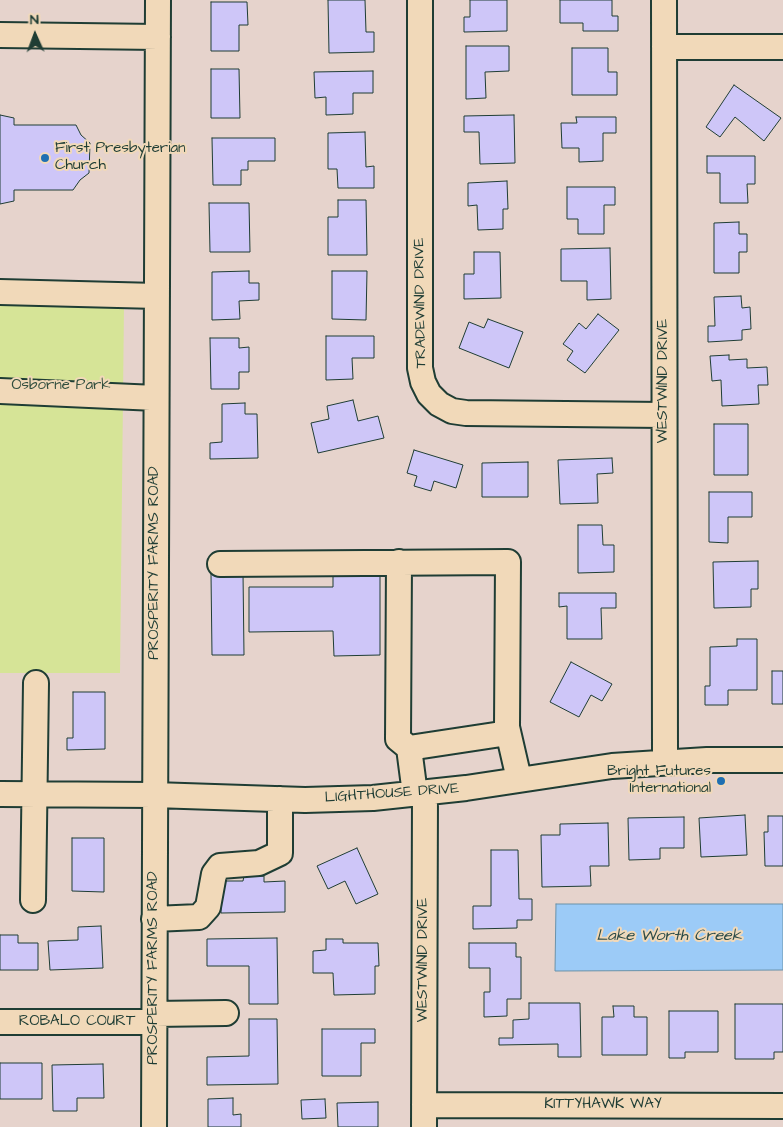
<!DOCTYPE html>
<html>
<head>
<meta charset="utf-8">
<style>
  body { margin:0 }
  #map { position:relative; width:783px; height:1127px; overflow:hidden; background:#e6d3cc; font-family:"Architects Daughter",sans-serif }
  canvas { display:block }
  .north { position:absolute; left:10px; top:10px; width:50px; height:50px; -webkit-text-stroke:4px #f1d9b9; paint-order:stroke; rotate:358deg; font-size:14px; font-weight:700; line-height:20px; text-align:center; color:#1f3d34 }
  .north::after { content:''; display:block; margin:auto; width:18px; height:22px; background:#1f3d34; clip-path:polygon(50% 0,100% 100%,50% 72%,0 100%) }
</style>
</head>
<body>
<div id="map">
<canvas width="783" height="1127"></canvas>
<div class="north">N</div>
</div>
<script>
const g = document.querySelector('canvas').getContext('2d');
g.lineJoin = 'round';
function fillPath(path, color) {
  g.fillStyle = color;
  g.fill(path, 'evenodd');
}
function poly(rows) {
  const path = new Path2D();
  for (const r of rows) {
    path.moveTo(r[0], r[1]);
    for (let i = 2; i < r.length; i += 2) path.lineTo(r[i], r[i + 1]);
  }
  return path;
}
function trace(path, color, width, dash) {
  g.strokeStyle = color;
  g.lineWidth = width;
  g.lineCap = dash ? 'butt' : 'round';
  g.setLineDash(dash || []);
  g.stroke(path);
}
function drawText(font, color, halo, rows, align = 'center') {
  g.font = font + ' "Architects Daughter",sans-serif';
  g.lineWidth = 4;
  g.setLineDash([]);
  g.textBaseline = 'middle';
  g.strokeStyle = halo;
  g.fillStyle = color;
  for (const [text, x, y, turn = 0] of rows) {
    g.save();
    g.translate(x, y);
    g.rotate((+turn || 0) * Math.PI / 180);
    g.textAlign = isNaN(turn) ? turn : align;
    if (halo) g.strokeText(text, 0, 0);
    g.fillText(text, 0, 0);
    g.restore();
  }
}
const green = poly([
  [0,303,124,305,120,673,0,673]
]);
const water = poly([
  [556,904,783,904,783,970,555,971,556,904]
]);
const building = poly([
  [328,0,365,0,366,32,374,32,374,52,329,53,328,0],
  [470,0,507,0,507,31,464,32,464,17,470,17,470,0],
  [560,0,612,0,612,16,618,16,618,31,583,31,583,23,560,23,560,0],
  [211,2,247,2,248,25,239,25,239,51,211,51,211,2],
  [466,46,509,46,509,71,485,72,486,98,466,99,466,46],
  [572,48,608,48,608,72,617,72,617,95,572,95,572,48],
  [211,69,239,69,240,118,211,118,211,69],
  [373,71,373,93,353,93,353,114,326,115,326,97,315,98,314,72,373,71],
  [734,85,781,118,764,141,735,117,720,137,706,127,734,85],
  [0,115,14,118,14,125,76,125,81,135,90,143,89,173,80,180,73,190,14,190,14,201,0,204,0,115],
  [514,115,515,163,480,164,479,132,464,132,464,116,514,115],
  [576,117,616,117,616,133,603,133,603,161,579,162,579,148,562,148,561,123,577,123,576,117],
  [365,132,366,167,374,166,374,188,338,188,337,169,328,169,328,133,365,132],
  [212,138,275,138,275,161,248,161,248,170,241,170,241,185,213,185,212,138],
  [707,156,755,156,755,184,747,184,748,203,720,203,720,173,707,173,707,156],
  [507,181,508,209,503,209,503,229,478,230,477,205,468,206,468,183,507,181],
  [567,187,615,187,615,205,604,205,604,234,578,234,578,219,567,219,567,187],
  [338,200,366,200,367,255,328,255,328,217,338,217,338,200],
  [209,203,249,203,250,252,210,252,209,203],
  [739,222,739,234,747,234,747,252,739,252,739,273,714,273,714,223,739,222],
  [610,248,611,299,587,300,587,281,561,281,561,249,610,248],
  [474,252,500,252,501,298,464,299,464,274,474,274,474,252],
  [249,271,249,283,259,283,259,300,239,301,240,319,212,320,212,272,249,271],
  [332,271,367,271,366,320,332,319,332,271],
  [741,296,742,308,750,307,751,329,742,330,742,340,708,342,708,326,715,326,714,297,741,296],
  [598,314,619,330,585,373,567,360,573,351,563,344,579,323,586,329,598,314],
  [488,319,523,332,509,368,459,348,469,322,484,328,488,319],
  [326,336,374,336,374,358,352,358,353,379,326,380,326,336],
  [210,338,239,338,239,348,249,347,249,372,239,372,239,389,211,389,210,338],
  [729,355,729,360,747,359,747,368,767,367,768,385,758,385,759,404,722,406,721,380,712,381,710,356,729,355],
  [353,400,358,421,378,416,384,438,318,453,311,423,329,419,327,406,353,400],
  [245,403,245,414,257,414,258,458,210,459,210,443,222,442,222,404,245,403],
  [714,424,748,424,748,475,714,475,714,424],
  [414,450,463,465,456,488,434,481,431,491,414,486,417,476,407,473,414,450],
  [612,458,613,473,597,474,598,503,560,504,558,460,612,458],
  [528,462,528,497,482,497,482,463,528,462],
  [709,492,752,492,752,517,728,517,728,543,709,542,709,492],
  [578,525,602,525,603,545,614,545,614,572,578,573,578,525],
  [758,561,758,589,751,589,751,607,714,608,713,562,758,561],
  [211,573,243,573,244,655,212,655,211,573],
  [333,574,380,574,380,655,334,656,333,631,249,632,249,587,333,587,333,574],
  [559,593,616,593,616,608,601,608,602,639,567,639,567,606,559,607,559,593],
  [737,639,757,639,757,690,728,690,728,705,705,705,705,686,710,686,710,647,737,646,737,639],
  [571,662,612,684,602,701,591,695,579,717,550,702,571,662],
  [772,671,783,671,783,704,772,704,772,671],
  [73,692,105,692,105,749,67,750,67,738,73,738,73,692],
  [745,815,747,855,701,857,699,818,745,815],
  [768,816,783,816,783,866,765,866,764,832,768,832,768,816],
  [684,817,684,848,660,848,660,859,629,860,628,818,684,817],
  [608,823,609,866,590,866,591,886,542,887,541,835,560,835,560,824,608,823],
  [72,838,104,838,104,892,72,891,72,838],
  [357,848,378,894,356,904,345,881,328,889,317,866,357,848],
  [491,850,518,850,519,899,532,899,532,920,517,920,517,928,473,929,473,906,491,906,491,850],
  [244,876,264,876,264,882,285,881,285,912,221,913,221,881,243,881,244,876],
  [101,926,103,968,50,970,48,941,78,940,78,927,101,926],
  [0,935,18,935,18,943,38,943,38,970,0,970,0,935],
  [277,938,278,1004,249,1004,249,966,207,966,207,939,277,938],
  [326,939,343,939,343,943,378,943,379,966,375,966,375,994,334,995,333,973,313,973,313,951,326,950,326,939],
  [469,943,516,943,516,957,521,957,521,999,507,999,507,1016,484,1017,484,992,490,992,490,968,469,968,469,943],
  [529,1003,580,1003,581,1057,558,1057,558,1044,499,1045,499,1038,513,1038,513,1020,529,1019,529,1003],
  [735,1004,783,1004,783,1052,774,1052,774,1059,735,1059,735,1004],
  [613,1006,634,1006,634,1017,647,1017,647,1055,602,1055,602,1017,614,1017,613,1006],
  [669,1011,718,1011,718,1052,685,1052,685,1058,669,1058,669,1011],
  [249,1019,277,1019,278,1084,207,1085,207,1057,249,1056,249,1019],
  [322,1029,375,1029,375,1043,361,1043,361,1076,322,1076,322,1029],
  [0,1063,42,1063,42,1099,0,1099,0,1063],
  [103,1064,104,1098,77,1098,77,1111,53,1111,52,1065,103,1064],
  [233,1098,233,1115,241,1114,241,1127,208,1127,208,1099,233,1098],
  [325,1099,326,1118,302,1119,301,1100,325,1099],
  [378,1102,378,1127,338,1127,337,1103,378,1102]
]);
const minor = poly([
  [420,0,420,368,423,382,429,394,439,404,452,411,466,413,664,415],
  [664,0,665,762],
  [0,35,158,37],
  [664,47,783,47],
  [0,292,157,296],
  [0,391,156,398],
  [399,562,398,739,409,748,415,794],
  [220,564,508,562,507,727,519,779],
  [409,748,508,733],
  [0,794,154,795,305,800,373,798,466,788,612,766,707,760,783,760],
  [33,900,36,683],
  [154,919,199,917,208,907,214,874,220,866,259,863,280,853,280,799],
  [154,1014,226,1013],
  [0,1022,154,1022],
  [424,1105,783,1106],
  [154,1127,158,0],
  [424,1127,425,794]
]);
const markers = [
  [45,158,5,"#1f6fb2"],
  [721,781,5,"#1f6fb2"]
];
const poiNames = [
  ["First Presbyterian",55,149],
  ["Church",55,166],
  ["Bright Futures",711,772,"right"],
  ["International",711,789,"right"]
];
const streetNames = [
  ["TRADEWIND DRIVE",421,303,-91],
  ["WESTWIND DRIVE",664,381,-90],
  ["PROSPERITY FARMS ROAD",155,563,-90],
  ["LIGHTHOUSE DRIVE",392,794,-4],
  ["WESTWIND DRIVE",424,960,-90],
  ["PROSPERITY FARMS ROAD",154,968,-90],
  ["ROBALO COURT",77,1022],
  ["KITTYHAWK WAY",603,1105]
];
const parkNames = [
  ["Osborne Park",61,386]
];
const waterNames = [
  ["Lake Worth Creek",669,937]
];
fillPath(green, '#d6e497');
fillPath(water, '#9ccbf7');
trace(water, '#6a92a9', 1);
fillPath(building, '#cec6f8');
trace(building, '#1f3d34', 1);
trace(minor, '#1f3d34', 28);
trace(minor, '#f1d9b9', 24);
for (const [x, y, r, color] of markers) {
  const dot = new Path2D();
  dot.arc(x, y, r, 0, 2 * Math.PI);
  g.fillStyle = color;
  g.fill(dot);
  trace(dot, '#f1d9b9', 2);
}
drawText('15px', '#1f3d34', '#f1d9b9', poiNames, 'left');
drawText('15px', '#1f3d34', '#f1d9b9', streetNames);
drawText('15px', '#314e3e', '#f1d9b9', parkNames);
drawText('italic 16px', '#2c4b48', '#f1d9b9', waterNames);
</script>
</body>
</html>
